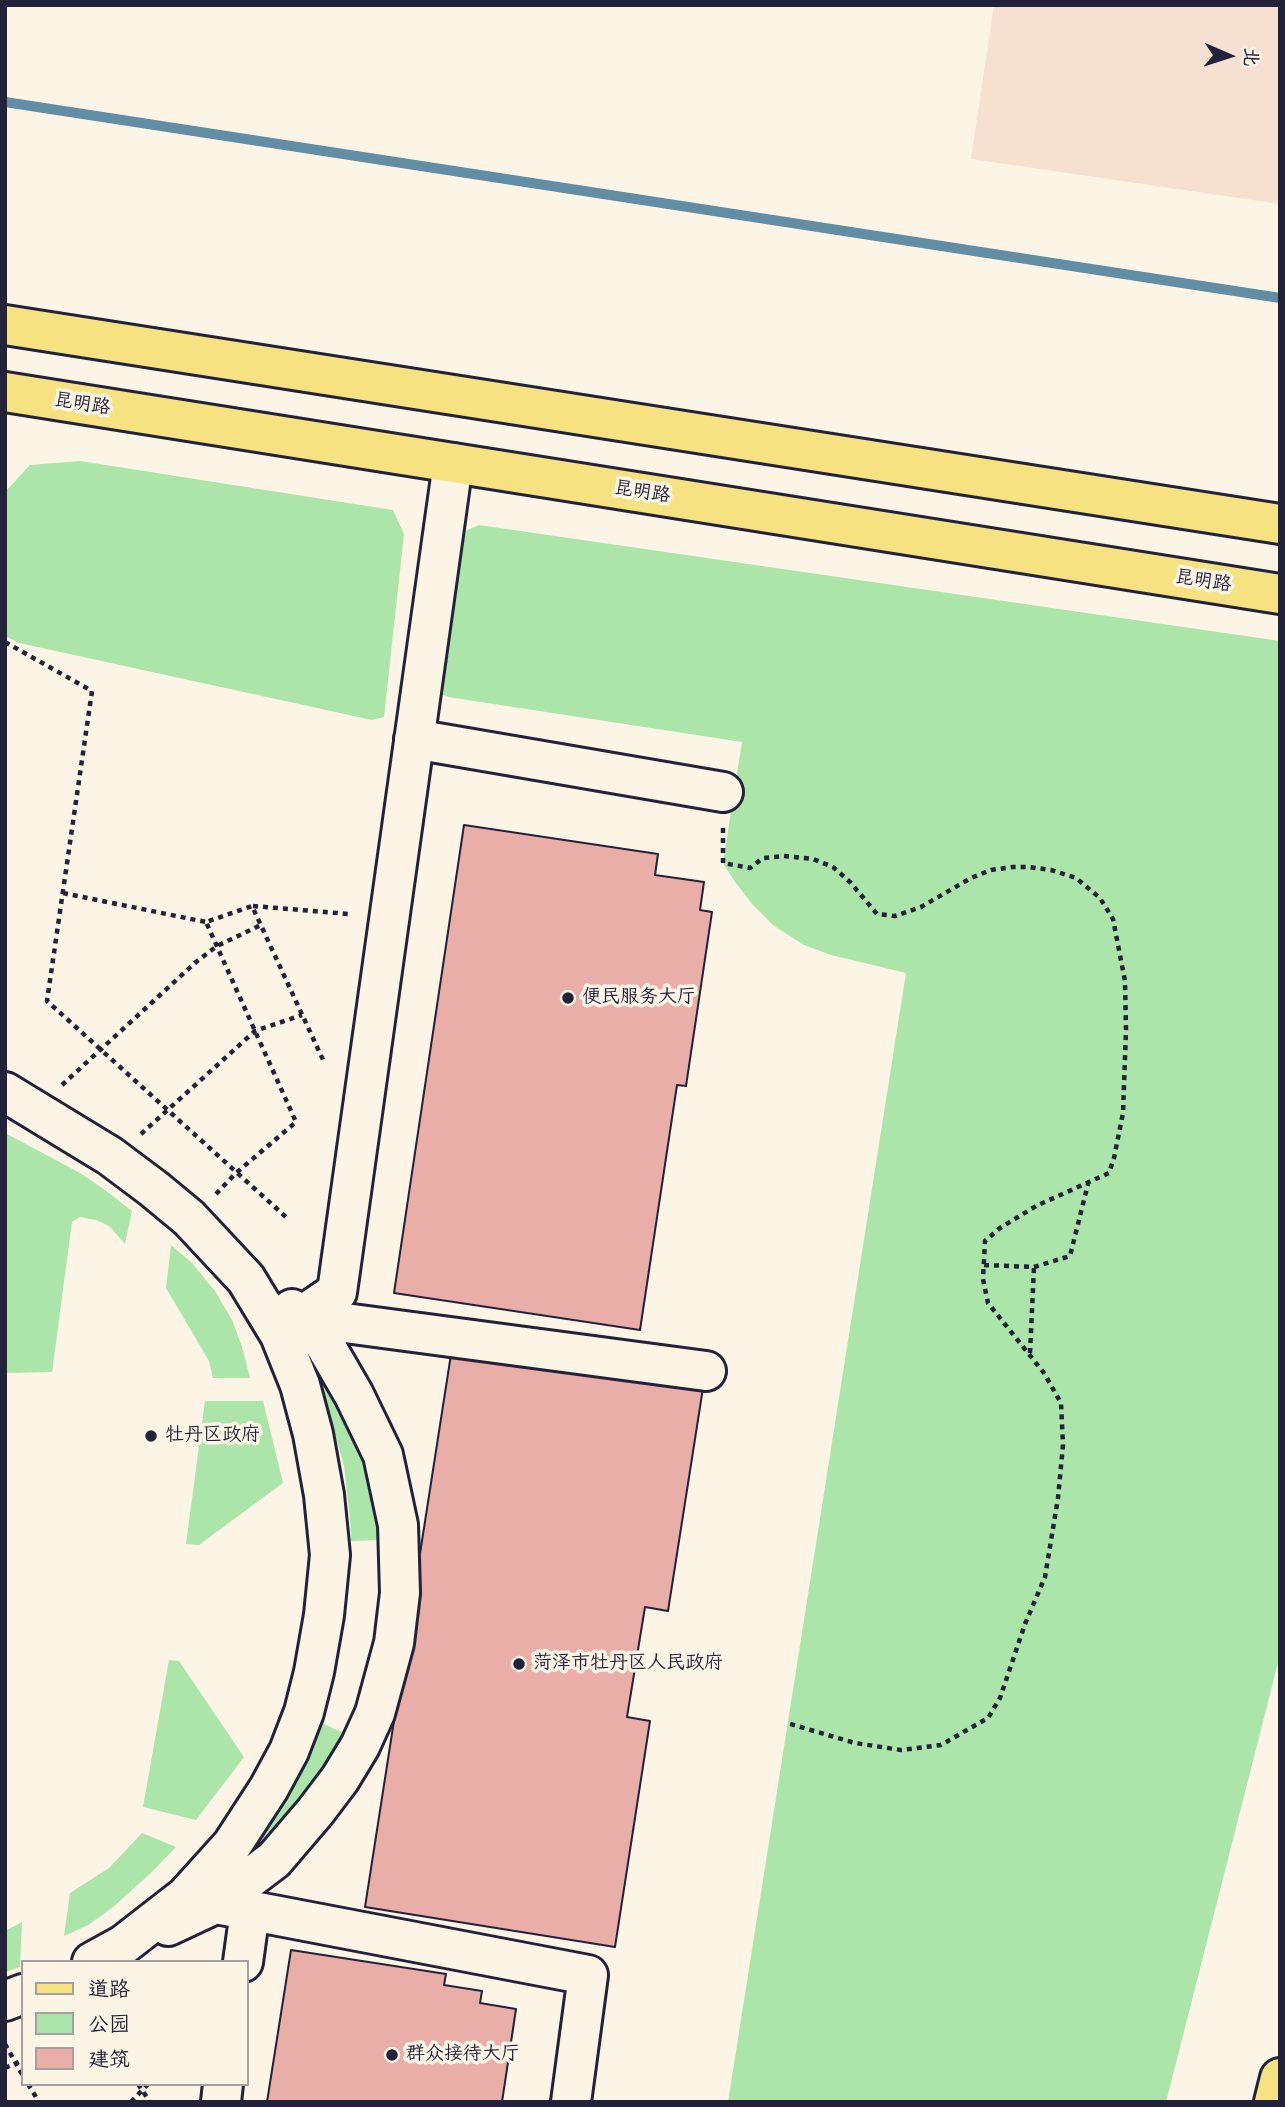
<!DOCTYPE html>
<html>
<head>
<meta charset="utf-8">
<style>
  body { margin:0 }
  #map { position:relative; width:1285px; height:2107px; overflow:hidden; background:#fcf5e5; font-family:"Architects Daughter","LXGW WenKai TC",sans-serif }
  canvas { display:block }
  .frame { position:absolute; inset:0; border:7px solid #22223b; pointer-events:none }
  .legend { position:absolute; left:21px; top:1960px; width:228px; height:126px; box-sizing:border-box; background:#fcf5e5; border:2px solid #a5a1a1; margin:0; padding:9px 12px; list-style:none; font-size:21px; color:#22223b }
  .legend li { display:flex; align-items:center; gap:14px; height:35px }
  .legend b { width:35px; border:2px solid #a5a1a1 }
  .north { position:absolute; left:1194px; top:21px; width:70px; height:70px; -webkit-text-stroke:5px #fcf5e5; paint-order:stroke; rotate:93deg; font-size:19px; font-weight:700; line-height:28px; text-align:center; color:#22223b }
  .north::after { content:''; display:block; margin:auto; width:24px; height:32px; background:#22223b; clip-path:polygon(50% 0,100% 100%,50% 72%,0 100%) }
</style>
</head>
<body>
<div id="map">
<canvas width="1285" height="2107"></canvas>
<div class="frame"></div>
<ul class="legend">
<li><b style="height:9px;background:#f6e281"></b>道路</li>
<li><b style="height:19px;background:#ace5aa"></b>公园</li>
<li><b style="height:19px;background:#e9aea7"></b>建筑</li>
</ul>
<div class="north">北</div>
</div>
<script>
const g = document.querySelector('canvas').getContext('2d');
g.lineJoin = 'round';
function fillPath(path, color) {
  g.fillStyle = color;
  g.fill(path, 'evenodd');
}
function poly(rows) {
  const path = new Path2D();
  for (const r of rows) {
    path.moveTo(r[0], r[1]);
    for (let i = 2; i < r.length; i += 2) path.lineTo(r[i], r[i + 1]);
  }
  return path;
}
function trace(path, color, width, dash) {
  g.strokeStyle = color;
  g.lineWidth = width;
  g.lineCap = dash ? 'butt' : 'round';
  g.setLineDash(dash || []);
  g.stroke(path);
}
function drawText(font, color, halo, rows, align = 'center') {
  g.font = font + ' "Architects Daughter","LXGW WenKai TC",sans-serif';
  g.lineWidth = 7;
  g.setLineDash([]);
  g.textBaseline = 'middle';
  g.strokeStyle = halo;
  g.fillStyle = color;
  for (const [text, x, y, turn = 0] of rows) {
    g.save();
    g.translate(x, y);
    g.rotate((+turn || 0) * Math.PI / 180);
    g.textAlign = isNaN(turn) ? turn : align;
    if (halo) g.strokeText(text, 0, 0);
    g.fillText(text, 0, 0);
    g.restore();
  }
}
const built = poly([
  [994,5,1280,5,1280,204,971,159]
]);
const green = poly([
  [80,461,393,510,404,534,384,717,372,720,19,643,5,636,5,492,30,465],
  [479,525,1280,641,1280,1655,1166,2102,728,2102,906,973,831,955,804,945,774,926,753,905,735,882,723,863,742,742,448,697,440,693,450,606,465,531],
  [5,1133,80,1173,105,1190,132,1211,125,1244,109,1226,96,1220,80,1217,72,1222,52,1372,5,1373],
  [171,1245,192,1263,215,1291,232,1320,242,1347,250,1378,213,1378,209,1361,166,1288],
  [302,1355,333,1396,352,1431,372,1489,380,1540,351,1541,350,1518,344,1466,337,1441],
  [205,1401,263,1401,283,1483,199,1545,186,1544],
  [169,1660,179,1661,244,1757,196,1820,143,1807],
  [319,1722,349,1735,337,1759,256,1856,241,1860,259,1842,290,1789,305,1762],
  [142,1833,176,1847,151,1873,112,1908,88,1925,64,1936,70,1893,109,1868],
  [22,1922,20,1967,5,1972,5,1931]
]);
const stream = poly([
  [5,102,1280,298]
]);
const building = poly([
  [464,825,658,854,655,875,704,882,700,910,712,912,686,1086,677,1085,640,1330,394,1293,464,825],
  [452,1348,703,1388,668,1611,645,1607,627,1717,650,1721,615,1947,365,1907,452,1348],
  [291,1950,446,1974,444,1985,482,1991,480,2003,516,2009,502,2102,267,2102,291,1950]
]);
const path = poly([
  [5,642,92,691,47,1001,286,1217],
  [723,828,723,863,750,868,763,858,784,856,813,859,833,867,850,882,877,914,895,916,921,907,971,878,991,870,1013,867,1029,867,1051,870,1076,878,1100,898,1113,919,1125,981,1126,1030,1123,1113,1114,1158,1109,1173,1036,1206,1000,1228,985,1241,983,1279,988,1303,1044,1373,1061,1403,1063,1445,1058,1498,1045,1577,1025,1624,1000,1698,988,1718,941,1745,901,1750,855,1743,787,1723],
  [63,893,206,922],
  [253,906,349,914],
  [62,1085,196,962,217,946,261,925],
  [141,1134,255,1031,302,1015],
  [216,1194,236,1173,296,1122,206,922,252,906,324,1062],
  [984,1265,1034,1267,1070,1256,1088,1184],
  [1030,1353,1034,1267],
  [5,2044,23,2076],
  [5,2068,23,2060],
  [28,2084,39,2102],
  [138,2084,150,2102],
  [131,2102,148,2084]
]);
const minor = poly([
  [453,463,337,1292,300,1317,706,1371],
  [414,739,723,792],
  [5,1092,110,1156,154,1189,189,1218,246,1279,280,1335,300,1385,313,1434,324,1495,330,1555,324,1615,314,1672,304,1712,289,1751,269,1788,232,1845,186,1896,123,1945,92,1962],
  [220,1887,216,1904,588,1975,571,2102],
  [168,1926,217,1903,274,1860,315,1812,340,1779,360,1746,375,1713,394,1643,400,1593,398,1525,383,1455,354,1395,321,1338,292,1309],
  [243,1962,250,1911],
  [5,2001,23,1994],
  [221,2102,223,2084]
]);
const major = poly([
  [1274,2102,1280,2078]
]);
const highway = poly([
  [5,325,1280,524],
  [5,392,1280,594]
]);
const markers = [
  [568,998,7,"#22223b"],
  [151,1436,7,"#22223b"],
  [519,1664,7,"#22223b"],
  [392,2055,7,"#22223b"]
];
const streetNames = [
  ["昆明路",82,405,9],
  ["昆明路",642,493,9],
  ["昆明路",1203,582,9]
];
const poiNames = [
  ["便民服务大厅",582,998],
  ["牡丹区政府",165,1436],
  ["菏泽市牡丹区人民政府",533,1664],
  ["群众接待大厅",406,2055]
];
fillPath(built, '#f6e0d2');
fillPath(green, '#ace5aa');
trace(stream, '#618da5', 10);
fillPath(building, '#e9aea7');
trace(building, '#22223b', 2);
trace(minor, '#22223b', 44);
trace(major, '#22223b', 44);
trace(highway, '#22223b', 44);
trace(path, '#22223b', 4.5, [5, 5]);
trace(minor, '#fcf5e5', 38);
trace(major, '#f6e281', 38);
trace(highway, '#f6e281', 38);
for (const [x, y, r, color] of markers) {
  const dot = new Path2D();
  dot.arc(x, y, r, 0, 2 * Math.PI);
  g.fillStyle = color;
  g.fill(dot);
  trace(dot, '#fcf5e5', 2.5);
}
drawText('19px', '#22223b', '#fcf5e5', streetNames);
drawText('19px', '#22223b', '#fcf5e5', poiNames, 'left');
</script>
</body>
</html>
